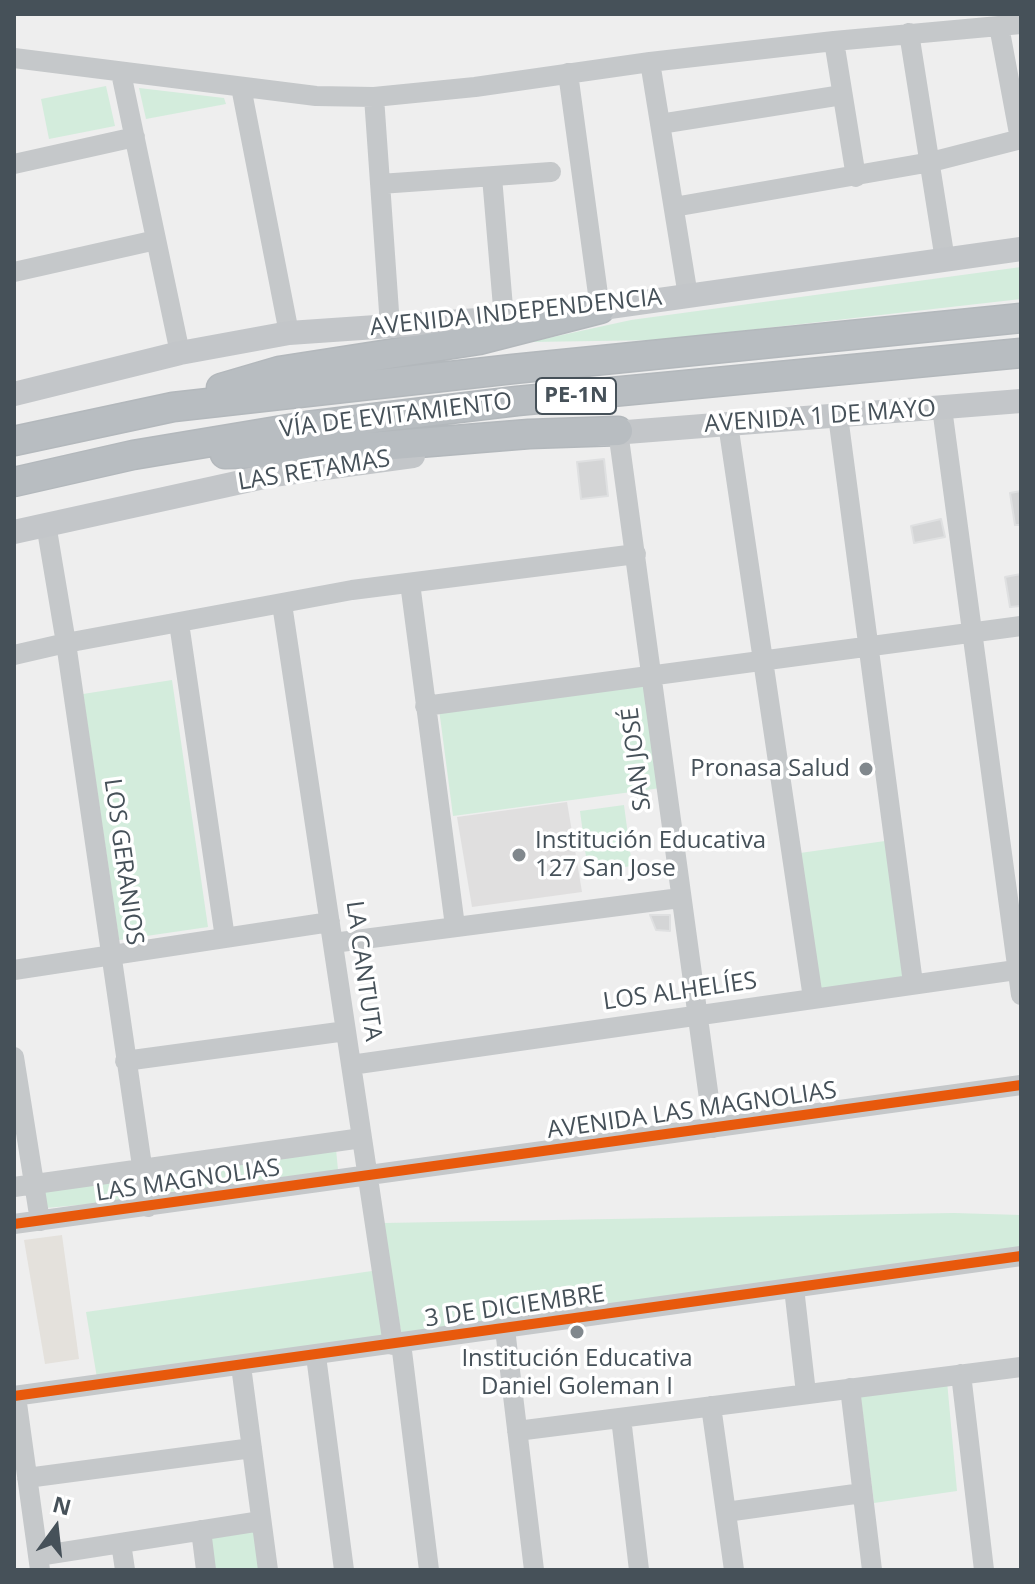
<!DOCTYPE html>
<html>
<head>
<meta charset="utf-8">
<style>
  body { margin:0 }
  #map { position:relative; width:1035px; height:1584px; overflow:hidden; background:#eee; font-family:"Open Sans",sans-serif }
  canvas { display:block }
  .frame { position:absolute; inset:0; border:16px solid #465159; pointer-events:none }
  .north { position:absolute; left:16px; top:1488px; width:80px; height:80px; -webkit-text-stroke:6px #fff; paint-order:stroke; rotate:15deg; font-size:22px; font-weight:700; line-height:32px; text-align:center; color:#465159 }
  .north::after { content:''; display:block; margin:auto; width:28px; height:36px; background:#465159; clip-path:polygon(50% 0,100% 100%,50% 72%,0 100%) }
</style>
</head>
<body>
<div id="map">
<canvas width="1035" height="1584"></canvas>
<div class="frame"></div>
<div class="north">N</div>
</div>
<script>
const g = document.querySelector('canvas').getContext('2d');
g.lineJoin = 'round';
function fillPath(path, color) {
  g.fillStyle = color;
  g.fill(path, 'evenodd');
}
function poly(rows) {
  const path = new Path2D();
  for (const r of rows) {
    path.moveTo(r[0], r[1]);
    for (let i = 2; i < r.length; i += 2) path.lineTo(r[i], r[i + 1]);
  }
  return path;
}
function trace(path, color, width, dash) {
  g.strokeStyle = color;
  g.lineWidth = width;
  g.lineCap = dash ? 'butt' : 'round';
  g.setLineDash(dash || []);
  g.stroke(path);
}
function drawText(font, color, halo, rows, align = 'center') {
  g.font = font + ' "Open Sans",sans-serif';
  g.lineWidth = 7;
  g.setLineDash([]);
  g.textBaseline = 'middle';
  g.strokeStyle = halo;
  g.fillStyle = color;
  for (const [text, x, y, turn = 0] of rows) {
    g.save();
    g.translate(x, y);
    g.rotate((+turn || 0) * Math.PI / 180);
    g.textAlign = isNaN(turn) ? turn : align;
    if (halo) g.strokeText(text, 0, 0);
    g.fillText(text, 0, 0);
    g.restore();
  }
}
const commercial = poly([
  [62,1235,79,1359,45,1364,24,1240]
]);
const education = poly([
  [567,802,582,892,472,907,457,817]
]);
const green = poly([
  [106,86,115,126,49,139,41,99],
  [139,88,224,98,226,104,146,119],
  [1021,267,1021,299,661,340,530,342,631,320],
  [172,680,208,927,119,940,83,694],
  [645,683,661,788,453,816,439,709],
  [624,805,632,866,588,872,580,811],
  [885,841,907,979,821,992,800,853],
  [336,1149,338,1170,155,1194,153,1173],
  [131,1179,134,1200,46,1208,44,1187],
  [954,1213,1021,1215,1021,1247,402,1338,383,1223],
  [379,1270,389,1339,97,1378,86,1312],
  [947,1381,957,1491,874,1503,860,1393],
  [258,1530,264,1570,212,1570,207,1536]
]);
const building = poly([
  [604,459,608,496,581,499,577,462,604,459],
  [1021,491,1021,525,1015,525,1010,493,1021,491],
  [941,519,945,537,914,543,911,526,941,519],
  [1021,574,1021,606,1010,607,1005,577,1021,574],
  [650,915,670,915,670,931,656,930,650,915]
]);
const minor = poly([
  [999,26,1020,139],
  [909,33,945,260],
  [834,41,856,177],
  [14,58,316,96,374,97,475,87,650,62,834,41,1021,24],
  [650,62,688,296],
  [121,73,180,353],
  [568,73,600,309],
  [241,87,289,333],
  [374,97,390,326],
  [660,124,842,95],
  [14,164,135,137],
  [492,177,504,319],
  [380,184,551,172],
  [674,207,931,162,1021,139],
  [14,272,156,240],
  [942,408,1021,995],
  [838,416,913,983],
  [728,424,813,998],
  [618,431,713,1128],
  [46,524,66,643,148,1207],
  [410,583,455,926],
  [282,604,393,1345],
  [179,623,225,938],
  [14,655,66,643,352,590,636,554],
  [425,706,1021,626],
  [333,943,680,898],
  [14,970,330,922],
  [14,1057,40,1221],
  [125,1061,346,1031],
  [351,1065,1016,970],
  [14,1187,362,1138],
  [14,1224,1021,1085],
  [794,1288,806,1393],
  [505,1329,534,1570],
  [401,1343,429,1570],
  [316,1356,344,1570],
  [241,1366,268,1570],
  [961,1374,984,1570],
  [850,1388,872,1570],
  [14,1396,1021,1256],
  [16,1396,40,1570],
  [711,1406,734,1570],
  [621,1418,639,1570],
  [517,1431,1021,1367],
  [27,1478,252,1448],
  [726,1512,862,1493],
  [201,1530,206,1570],
  [121,1543,125,1570],
  [38,1556,261,1521]
]);
const major = poly([
  [581,311,1021,249],
  [14,394,180,353,289,333,536,316],
  [601,434,1021,401],
  [14,532,273,475,413,456]
]);
const highway = poly([
  [221,388,279,371,479,340,600,309],
  [14,441,173,407,513,369,1021,318],
  [225,454,307,452,529,434,618,431],
  [14,482,133,455,307,426,517,401,1021,353]
]);
const cycleway = poly([
  [14,1224,1021,1085],
  [14,1396,1021,1256]
]);
const markers = [
  [866,769,8,"#81888d"],
  [519,855,8,"#81888d"],
  [577,1332,8,"#81888d"]
];
const shields = [
  [576,396,80]
];
const shieldNames = [
  ["PE-1N",576,396]
];
const streetNames = [
  ["AVENIDA INDEPENDENCIA",516,313,-6],
  ["VÍA DE EVITAMIENTO",396,416,-7],
  ["AVENIDA 1 DE MAYO",820,417,-4],
  ["LAS RETAMAS",314,471,-9],
  ["SAN JOSÉ",637,759,-97],
  ["LOS GERANIOS",123,862,82],
  ["LA CANTUTA",363,971,82],
  ["LOS ALHELÍES",680,992,-8],
  ["AVENIDA LAS MAGNOLIAS",692,1111,-8],
  ["LAS MAGNOLIAS",188,1181,-8],
  ["3 DE DICIEMBRE",515,1307,-8]
];
const poiNames = [
  ["Pronasa Salud",850,769],
  ["Institución Educativa",535,841,"left"],
  ["127 San Jose",535,869,"left"],
  ["Institución Educativa",577,1359,"center"],
  ["Daniel Goleman I",577,1387,"center"]
];
fillPath(commercial, '#e4e1dc');
fillPath(education, '#e0dfdf');
fillPath(green, '#d3ecdc');
fillPath(building, '#d4d5d6');
trace(building, '#dfe0e1', 2);
trace(highway, '#b3b8bc', 31);
trace(minor, '#c5c8ca', 20);
trace(major, '#c3c6c9', 24);
trace(highway, '#b8bdc1', 28);
trace(cycleway, '#e8590c', 10);
for (const [x, y, r, color] of markers) {
  const dot = new Path2D();
  dot.arc(x, y, r, 0, 2 * Math.PI);
  g.fillStyle = color;
  g.fill(dot);
  trace(dot, '#fff', 3);
}
for (const [x, y, w] of shields) {
  const box = new Path2D();
  box.roundRect(x - w / 2, y - 18, w, 36, 6);
  g.fillStyle = '#fff';
  g.fill(box);
  trace(box, '#465159', 2);
}
drawText('bold 22px', '#465159', null, shieldNames);
drawText('24px', '#465159', '#fff', streetNames);
drawText('24px', '#465159', '#fff', poiNames, 'right');
</script>
</body>
</html>
